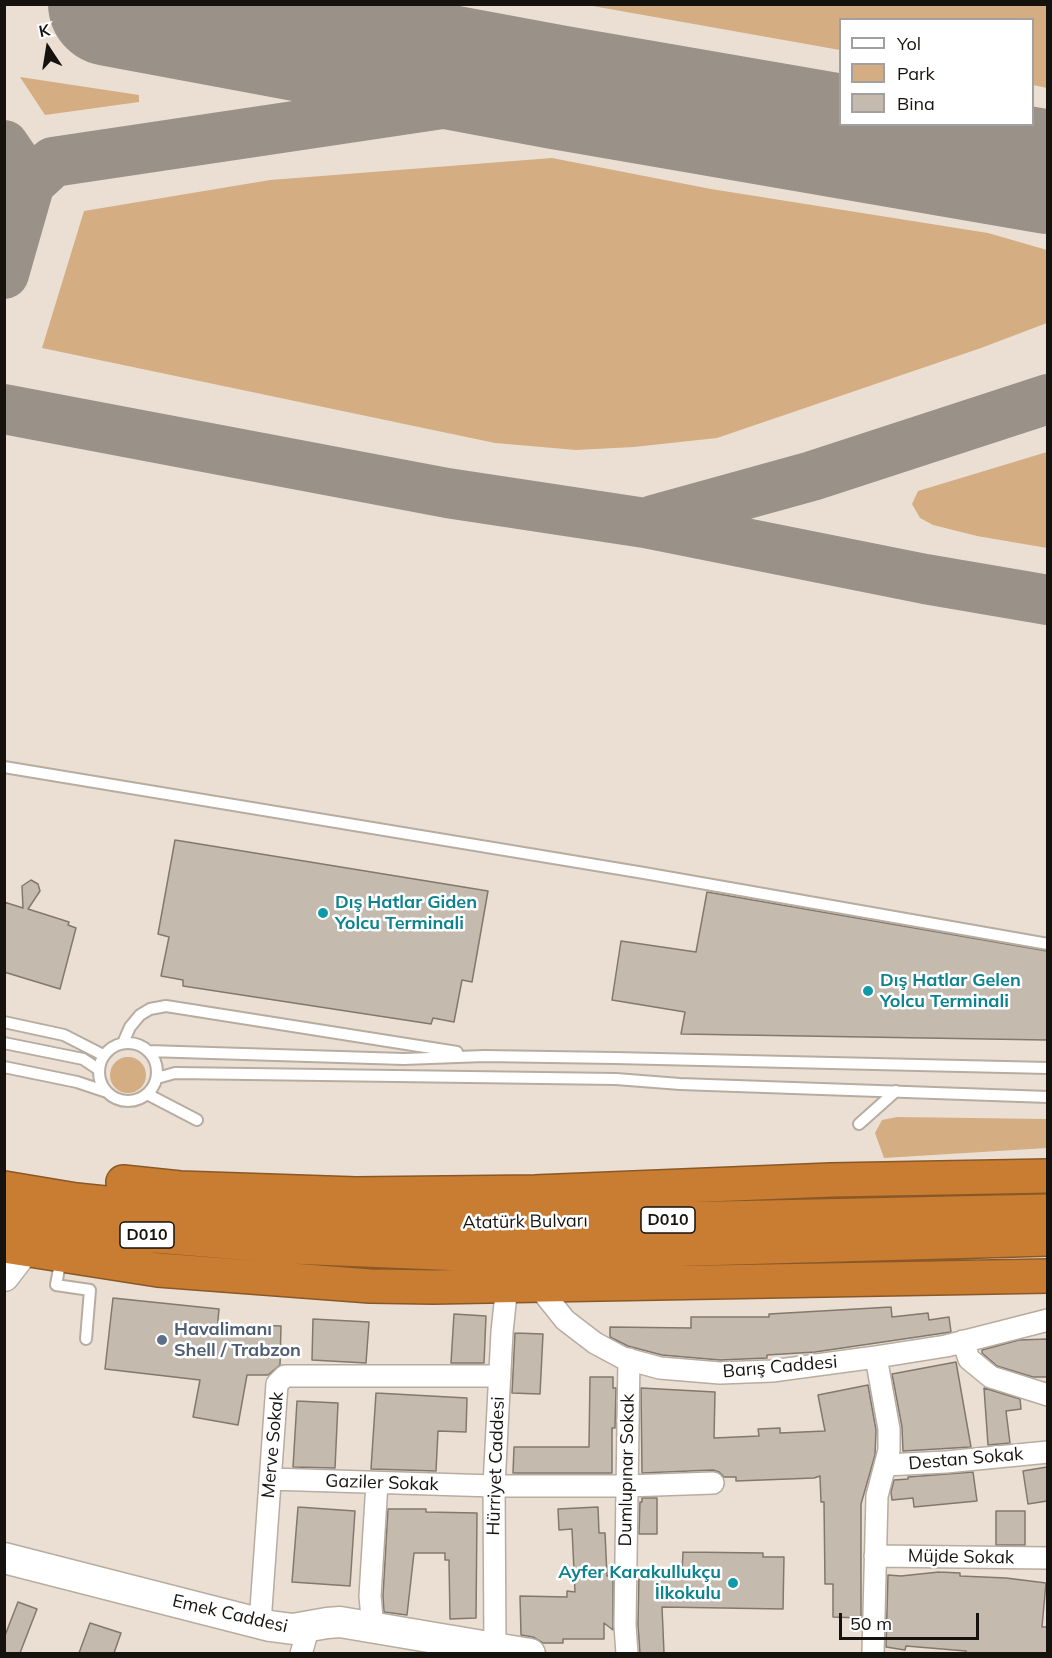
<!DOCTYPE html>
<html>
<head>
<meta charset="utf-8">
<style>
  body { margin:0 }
  #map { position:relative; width:1052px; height:1658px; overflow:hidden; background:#ebdfd3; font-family:Mulish,sans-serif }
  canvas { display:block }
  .frame { position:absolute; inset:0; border:6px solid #16120e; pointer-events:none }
  .legend { position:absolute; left:839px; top:18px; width:195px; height:108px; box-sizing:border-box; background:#fff; border:2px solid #a2a09f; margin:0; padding:8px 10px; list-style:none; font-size:18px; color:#16120e }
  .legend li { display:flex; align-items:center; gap:12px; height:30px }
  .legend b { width:30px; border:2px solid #a2a09f }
  .north { position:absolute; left:18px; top:18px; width:60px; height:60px; -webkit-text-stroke:4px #fff; paint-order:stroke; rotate:348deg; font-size:16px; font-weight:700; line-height:24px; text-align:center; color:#16120e }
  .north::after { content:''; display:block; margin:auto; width:21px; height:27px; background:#16120e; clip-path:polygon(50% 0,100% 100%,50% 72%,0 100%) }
  .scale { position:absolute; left:839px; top:1613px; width:140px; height:27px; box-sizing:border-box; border:3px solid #16120e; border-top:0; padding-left:8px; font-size:18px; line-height:21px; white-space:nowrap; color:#16120e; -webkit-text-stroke:4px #fff; paint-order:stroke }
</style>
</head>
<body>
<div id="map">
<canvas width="1052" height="1658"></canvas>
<div class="frame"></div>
<ul class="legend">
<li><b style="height:8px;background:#fff"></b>Yol</li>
<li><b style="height:16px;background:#d4ae82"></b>Park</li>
<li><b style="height:16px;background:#c5baae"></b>Bina</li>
</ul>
<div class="north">K</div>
<div class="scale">50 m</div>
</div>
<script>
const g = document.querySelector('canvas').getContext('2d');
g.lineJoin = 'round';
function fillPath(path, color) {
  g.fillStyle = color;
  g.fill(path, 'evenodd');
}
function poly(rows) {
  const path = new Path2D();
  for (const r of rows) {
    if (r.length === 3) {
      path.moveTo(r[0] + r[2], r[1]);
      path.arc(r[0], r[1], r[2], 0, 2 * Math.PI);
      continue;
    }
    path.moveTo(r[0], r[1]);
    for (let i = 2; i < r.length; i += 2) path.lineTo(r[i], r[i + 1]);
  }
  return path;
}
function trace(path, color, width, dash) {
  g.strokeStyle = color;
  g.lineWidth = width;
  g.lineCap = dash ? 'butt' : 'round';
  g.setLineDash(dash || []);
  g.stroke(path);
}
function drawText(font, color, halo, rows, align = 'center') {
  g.font = font + ' Mulish,sans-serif';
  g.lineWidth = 5;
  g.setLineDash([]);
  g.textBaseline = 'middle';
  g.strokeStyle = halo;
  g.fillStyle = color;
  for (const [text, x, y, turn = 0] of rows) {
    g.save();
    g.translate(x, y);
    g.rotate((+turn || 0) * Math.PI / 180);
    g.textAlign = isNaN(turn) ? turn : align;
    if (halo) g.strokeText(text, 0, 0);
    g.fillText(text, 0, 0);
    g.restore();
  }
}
const green = poly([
  [587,5,1047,5,1047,88,1033,85,1032,20,840,20,840,50],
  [20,77,139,95,139,102,45,115],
  [552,158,711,189,988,233,1047,250,1047,323,981,348,717,438,634,447,576,450,495,443,42,348,84,211,270,180],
  [1047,452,1047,548,977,536,933,525,920,518,912,504,918,491],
  [128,1075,18],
  [897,1117,1047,1119,1047,1148,884,1158,875,1133,882,1120]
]);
const taxiway = poly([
  [4,145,30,183,4,274],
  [30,183,53,162,556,87],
  [4,409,447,493,645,523,925,579,1048,600],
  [653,520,812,476,1048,399]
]);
const runway = poly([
  [110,4,556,87,1048,172]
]);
const building = poly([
  [175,840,488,891,472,982,462,980,454,1022,433,1018,431,1024,183,986,183,980,161,976,169,937,158,934,175,840],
  [31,880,38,884,40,891,28,909,69,922,68,925,76,928,60,989,4,972,4,902,23,908,22,886,31,880],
  [707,892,1047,951,1047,1040,681,1034,685,1012,612,1000,621,941,696,952,707,892],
  [113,1298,219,1309,217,1331,255,1332,255,1325,281,1326,280,1365,268,1375,247,1375,238,1425,193,1417,200,1380,105,1369,113,1298],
  [891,1307,892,1317,928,1313,929,1320,949,1317,951,1332,815,1352,767,1355,767,1358,720,1360,662,1355,628,1346,610,1337,610,1327,691,1328,691,1317,769,1317,769,1314,891,1307],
  [454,1314,486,1316,484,1363,451,1363,454,1314],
  [313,1319,369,1322,366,1363,312,1360,313,1319],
  [515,1333,543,1334,540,1394,512,1393,515,1333],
  [1047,1339,1047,1377,1033,1377,997,1366,982,1353,982,1350,1019,1340,1047,1339],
  [956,1362,971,1447,903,1451,902,1427,892,1374,956,1362],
  [590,1377,613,1377,613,1388,616,1388,615,1428,612,1428,612,1473,513,1473,514,1447,589,1447,590,1377],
  [868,1385,876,1430,875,1455,861,1504,861,1618,833,1617,833,1584,825,1584,824,1502,821,1502,820,1476,814,1478,736,1481,736,1477,724,1477,719,1472,713,1470,642,1473,641,1388,715,1392,714,1438,759,1436,758,1429,780,1428,780,1433,825,1431,818,1395,868,1385],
  [984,1388,1020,1399,1021,1409,1006,1411,1010,1443,988,1445,984,1388],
  [376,1393,467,1398,466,1432,438,1431,436,1471,371,1469,376,1393],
  [297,1401,338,1403,335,1468,293,1467,297,1401],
  [1047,1467,1047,1501,1028,1504,1023,1471,1047,1467],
  [973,1472,977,1501,914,1507,913,1498,892,1500,891,1492,894,1480,908,1479,908,1477,973,1472],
  [642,1498,657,1498,657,1534,639,1534,640,1502,642,1502,642,1498],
  [298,1507,355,1511,350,1586,292,1582,298,1507],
  [598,1507,599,1533,605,1533,607,1576,613,1575,613,1630,604,1623,604,1639,563,1639,563,1643,543,1643,533,1637,521,1635,520,1596,567,1597,567,1591,575,1592,572,1529,559,1530,558,1509,598,1507],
  [388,1509,426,1509,426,1512,477,1513,476,1618,450,1619,449,1560,445,1560,445,1553,414,1553,407,1615,384,1612,383,1596,388,1509],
  [996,1511,1025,1511,1025,1545,996,1545,996,1511],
  [683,1552,763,1553,763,1557,784,1557,783,1609,662,1607,664,1653,640,1653,638,1625,639,1574,682,1573,683,1552],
  [939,1572,960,1573,960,1576,1006,1578,1046,1583,1042,1627,1047,1627,1047,1653,966,1653,966,1651,906,1646,905,1650,886,1647,888,1575,901,1576,939,1572],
  [18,1602,37,1609,20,1653,4,1653,4,1638,18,1602],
  [90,1623,121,1633,114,1653,79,1653,90,1623]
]);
const lane = poly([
  [4,767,644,873,1048,944],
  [4,1022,64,1035,103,1055],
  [128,1072,29],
  [4,1043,83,1059,98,1069],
  [123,1043,130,1027,140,1015,150,1009,166,1006,457,1052],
  [148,1051,404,1059,484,1056,615,1058,1048,1068],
  [4,1067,77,1082,104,1091],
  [157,1078,175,1073,616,1079,680,1084,1048,1097],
  [147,1094,197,1120],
  [859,1124,896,1091],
  [61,1258,56,1285,90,1290,86,1339]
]);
const street = poly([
  [537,1285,565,1320,595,1343,623,1358,660,1368,720,1373,772,1371,876,1357,946,1346,1048,1320],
  [963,1341,969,1359,991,1377,1048,1395],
  [885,1465,946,1462,1048,1452],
  [270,1479,494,1486,627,1486,713,1483],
  [875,1556,1048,1558],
  [260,1623,277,1384,285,1376,500,1376],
  [373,1628,370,1596,377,1483],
  [495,1648,494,1486,502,1332,507,1285],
  [301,1654,309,1626],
  [627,1654,625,1625,629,1359],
  [873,1654,877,1496,889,1450,889,1429,876,1357]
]);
const secondary = poly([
  [4,1276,24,1250],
  [4,1558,270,1626,293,1629,327,1623,340,1622,530,1654]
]);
const highway = poly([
  [123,1182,180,1188,356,1194,535,1192,831,1180,1048,1176],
  [4,1188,76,1200,288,1222,443,1224,1048,1211],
  [4,1216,82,1230,291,1247,487,1255,1048,1239],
  [4,1246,158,1270,370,1286,433,1287,1048,1276]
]);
const markers = [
  [323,913,6,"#0f9aa8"],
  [868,991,6,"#0f9aa8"],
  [162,1340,6,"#5c6f8a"],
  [733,1583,6,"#0f9aa8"]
];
const shields = [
  [668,1220,54],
  [147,1235,54]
];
const shieldNames = [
  ["D010",668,1220],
  ["D010",147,1235]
];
const cultureNames = [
  ["Dış Hatlar Giden",335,903],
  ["Yolcu Terminali",335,924],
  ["Dış Hatlar Gelen",880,981],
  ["Yolcu Terminali",880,1002],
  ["Ayfer Karakullukçu",721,1573,"right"],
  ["İlkokulu",721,1594,"right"]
];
const streetNames = [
  ["Atatürk Bulvarı",525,1222,-1],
  ["Barış Caddesi",780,1367,-5],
  ["Merve Sokak",273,1445,-85],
  ["Destan Sokak",966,1459,-5],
  ["Hürriyet Caddesi",496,1466,-88],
  ["Dumlupınar Sokak",627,1470,-89],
  ["Gaziler Sokak",382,1483,2],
  ["Müjde Sokak",961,1557,1],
  ["Emek Caddesi",230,1614,13]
];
const serviceNames = [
  ["Havalimanı",174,1330],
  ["Shell / Trabzon",174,1351]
];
fillPath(green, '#d4ae82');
trace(taxiway, '#9a9188', 50);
trace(runway, '#9a9188', 124);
fillPath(building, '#c5baae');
trace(building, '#82786d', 1.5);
trace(lane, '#b7aca0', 14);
trace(street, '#b7aca0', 24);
trace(secondary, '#b7aca0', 33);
trace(highway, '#8a5826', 36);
trace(lane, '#fff', 10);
trace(street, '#fff', 21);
trace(secondary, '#fff', 30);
trace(highway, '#c97d33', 33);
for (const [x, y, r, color] of markers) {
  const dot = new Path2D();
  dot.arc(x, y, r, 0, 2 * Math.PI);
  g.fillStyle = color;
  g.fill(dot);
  trace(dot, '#fff', 2);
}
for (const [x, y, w] of shields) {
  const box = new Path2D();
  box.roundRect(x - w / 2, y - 13, w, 26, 4.5);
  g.fillStyle = '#fff';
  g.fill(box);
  trace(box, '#16120e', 1.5);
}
drawText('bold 16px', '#16120e', null, shieldNames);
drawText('bold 18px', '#0d838f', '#fff', cultureNames, 'left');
drawText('18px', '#16120e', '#fff', streetNames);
drawText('bold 18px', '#4e5e75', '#fff', serviceNames, 'left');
</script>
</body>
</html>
